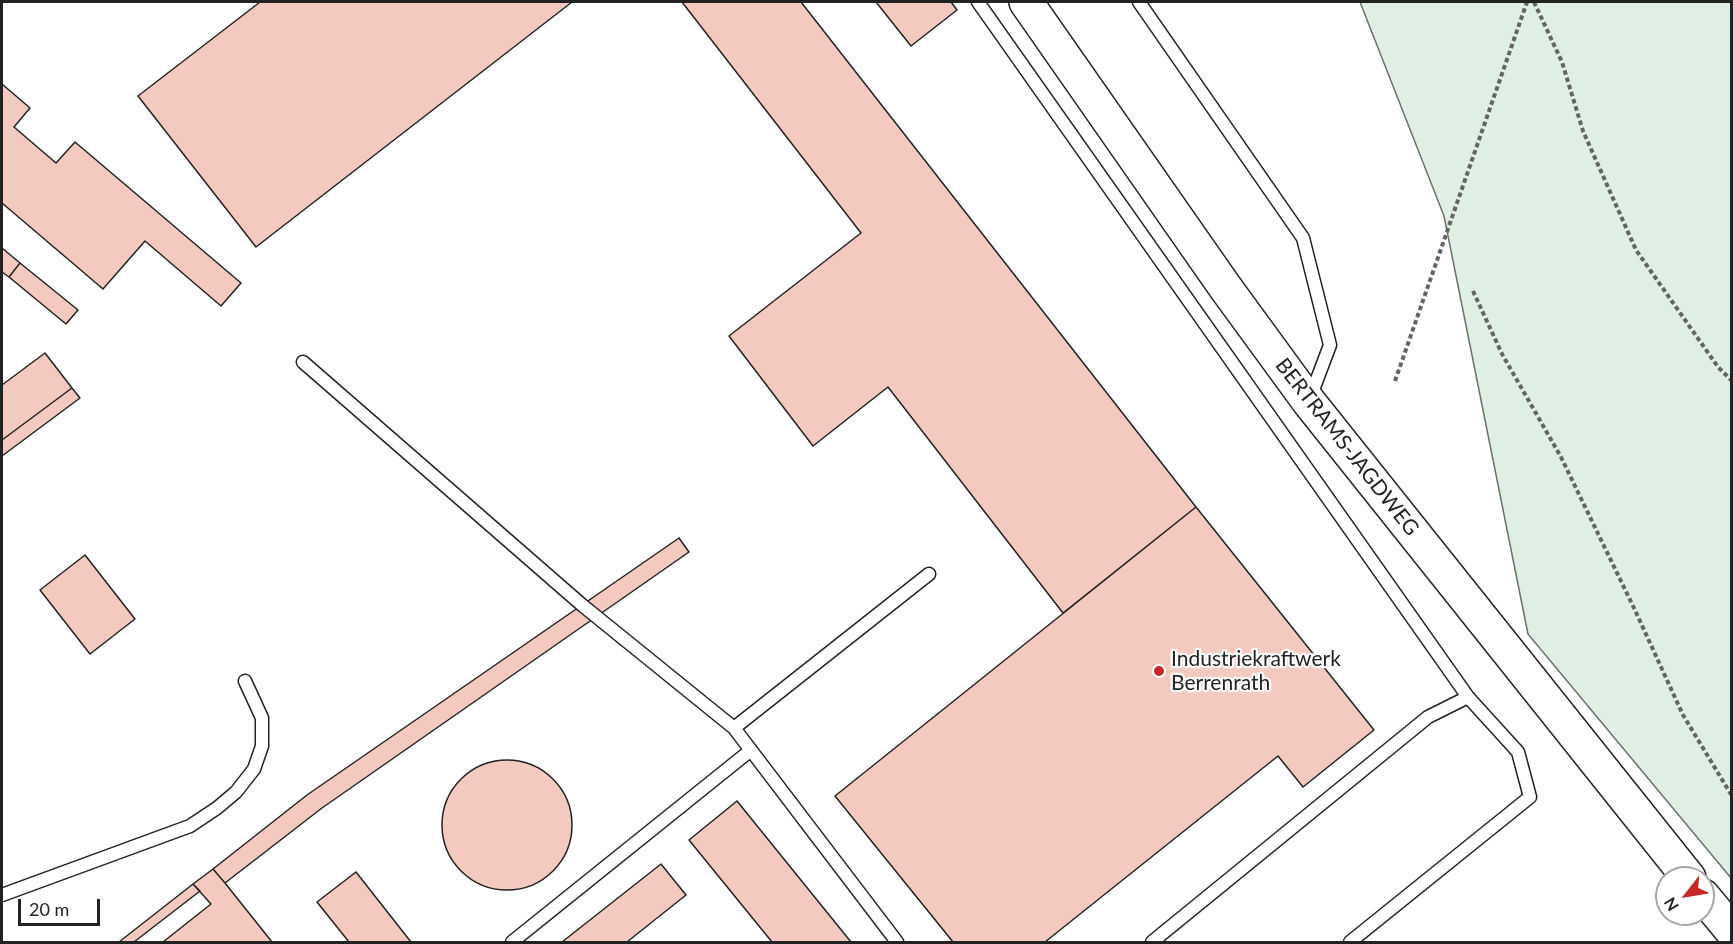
<!DOCTYPE html>
<html>
<head>
<meta charset="utf-8">
<style>
  body { margin:0 }
  #map { position:relative; width:1733px; height:944px; overflow:hidden; background:#fff; font-family:Lato,sans-serif }
  canvas { display:block }
  .frame { position:absolute; inset:0; border:3px solid #222; pointer-events:none }
  .north { position:absolute; left:1655px; top:866px; width:60px; height:60px; box-sizing:border-box; background:#fff; border:2px solid #a7a7a7; border-radius:50%; rotate:239deg; font-size:16px; font-weight:700; line-height:24px; text-align:center; color:#222 }
  .north::after { content:''; display:block; margin:auto; width:21px; height:27px; background:#c62828; clip-path:polygon(50% 0,100% 100%,50% 72%,0 100%) }
  .scale { position:absolute; left:18px; top:899px; width:82px; height:27px; box-sizing:border-box; border:3px solid #222; border-top:0; padding-left:8px; font-size:18px; line-height:21px; white-space:nowrap; color:#222; -webkit-text-stroke:4px #fff; paint-order:stroke }
</style>
</head>
<body>
<div id="map">
<canvas width="1733" height="944"></canvas>
<div class="frame"></div>
<div class="north">N</div>
<div class="scale">20 m</div>
</div>
<script>
const g = document.querySelector('canvas').getContext('2d');
g.lineJoin = 'round';
function fillPath(path, color) {
  g.fillStyle = color;
  g.fill(path, 'evenodd');
}
function poly(rows) {
  const path = new Path2D();
  for (const r of rows) {
    if (r.length === 3) {
      path.moveTo(r[0] + r[2], r[1]);
      path.arc(r[0], r[1], r[2], 0, 2 * Math.PI);
      continue;
    }
    path.moveTo(r[0], r[1]);
    for (let i = 2; i < r.length; i += 2) path.lineTo(r[i], r[i + 1]);
  }
  return path;
}
function trace(path, color, width, dash) {
  g.strokeStyle = color;
  g.lineWidth = width;
  g.lineCap = dash ? 'butt' : 'round';
  g.setLineDash(dash || []);
  g.stroke(path);
}
function drawText(font, color, halo, rows, align = 'center') {
  g.font = font + ' Lato,sans-serif';
  g.lineWidth = 4.5;
  g.setLineDash([]);
  g.textBaseline = 'middle';
  g.strokeStyle = halo;
  g.fillStyle = color;
  for (const [text, x, y, turn = 0] of rows) {
    g.save();
    g.translate(x, y);
    g.rotate((+turn || 0) * Math.PI / 180);
    g.textAlign = isNaN(turn) ? turn : align;
    if (halo) g.strokeText(text, 0, 0);
    g.fillText(text, 0, 0);
    g.restore();
  }
}
const green = poly([
  [1360,2,1731,2,1731,878,1528,634,1444,216,1360,2]
]);
const building = poly([
  [260,2,572,2,256,247,138,96,260,2],
  [682,2,801,2,1196,507,1063,613,888,387,813,446,729,336,861,233,682,2],
  [876,2,951,2,957,10,911,46,876,2],
  [2,84,30,108,14,127,56,163,75,142,241,283,221,306,145,241,103,289,2,203,2,84],
  [2,248,20,263,9,277,2,272,2,248],
  [20,263,78,310,66,324,9,277,20,263],
  [45,353,72,388,2,440,2,385,45,353],
  [72,388,80,398,2,456,2,440,72,388],
  [1196,507,1374,730,1303,787,1278,756,1045,942,953,942,835,796,1196,507],
  [679,538,689,552,322,808,225,883,213,869,307,795,679,538],
  [85,555,135,619,90,654,40,590,85,555],
  [507,825,65],
  [737,801,851,942,772,942,689,840,737,801],
  [661,864,686,895,627,942,562,942,661,864],
  [213,869,225,883,272,942,163,942,211,904,193,884,213,869],
  [356,872,411,942,349,942,317,902,356,872],
  [193,884,200,891,134,942,119,942,193,884]
]);
const path = poly([
  [1534,2,1562,62,1583,131,1636,250,1718,367,1732,381],
  [1473,291,1502,354,1561,457,1634,608,1683,715,1732,796],
  [1395,381,1527,2]
]);
const lane = poly([
  [978,2,1468,697],
  [1139,2,1303,238,1330,345,1310,398],
  [303,362,582,605,734,728,897,942],
  [734,728,929,574],
  [2,895,190,826,217,808,236,792,254,769,262,746,262,718,245,681],
  [512,942,751,750],
  [1152,942,1428,717,1468,697,1518,752,1530,797,1350,942]
]);
const secondary = poly([
  [1026,2,1225,287,1309,402,1689,878],
  [1703,896,1732,931]
]);
const markers = [
  [1159,671,6,"#c62828"]
];
const streetNames = [
  ["BERTRAMS-JAGDWEG",1347,447,52]
];
const poiNames = [
  ["Industriekraftwerk",1171,659],
  ["Berrenrath",1171,683]
];
fillPath(green, '#e0efe3');
trace(green, '#6f6f6f', 1.5);
fillPath(building, '#f3c9c0');
trace(building, '#222', 1.5);
trace(lane, '#222', 15);
trace(secondary, '#222', 36);
trace(path, '#646464', 4, [4.5, 3]);
trace(lane, '#fff', 12);
trace(secondary, '#fff', 33);
for (const [x, y, r, color] of markers) {
  const dot = new Path2D();
  dot.arc(x, y, r, 0, 2 * Math.PI);
  g.fillStyle = color;
  g.fill(dot);
  trace(dot, '#fff', 2);
}
drawText('21px', '#222', '#fff', streetNames);
drawText('21px', '#222', '#fff', poiNames, 'left');
</script>
</body>
</html>
